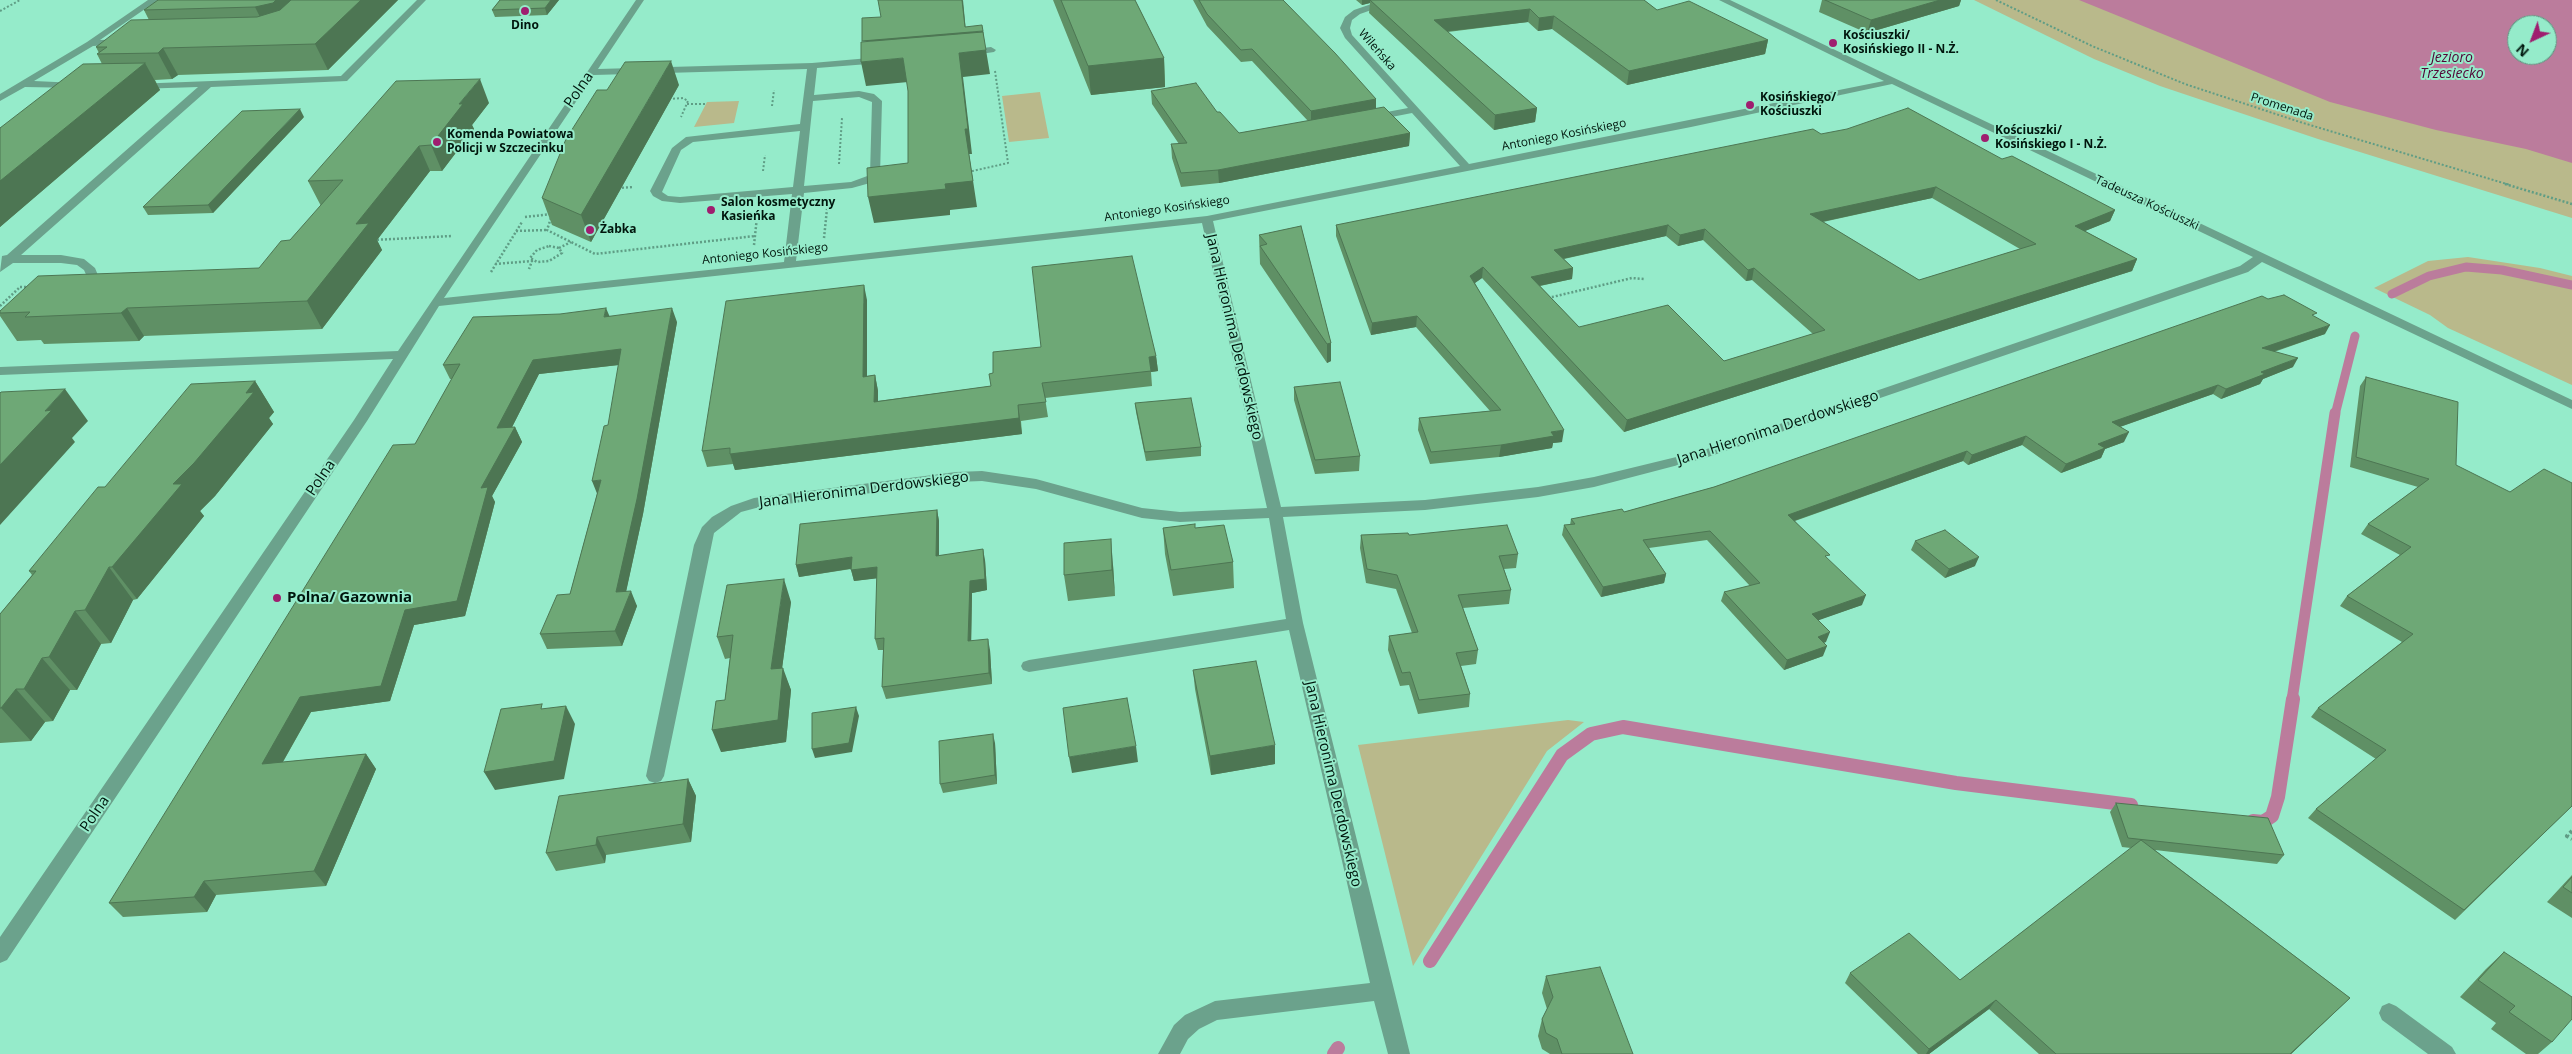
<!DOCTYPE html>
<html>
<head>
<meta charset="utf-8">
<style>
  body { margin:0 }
  #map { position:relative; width:2572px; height:1054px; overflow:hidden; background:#95ebca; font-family:"Open Sans",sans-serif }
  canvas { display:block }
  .north { position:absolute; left:2507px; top:15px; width:50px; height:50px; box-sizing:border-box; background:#95ebca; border:1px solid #59967e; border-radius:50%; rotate:223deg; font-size:14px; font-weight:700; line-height:20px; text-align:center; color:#00160d }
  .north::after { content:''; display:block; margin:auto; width:18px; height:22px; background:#9f1e6f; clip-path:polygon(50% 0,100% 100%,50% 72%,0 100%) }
</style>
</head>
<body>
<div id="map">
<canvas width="2572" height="1054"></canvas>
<div class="north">N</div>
</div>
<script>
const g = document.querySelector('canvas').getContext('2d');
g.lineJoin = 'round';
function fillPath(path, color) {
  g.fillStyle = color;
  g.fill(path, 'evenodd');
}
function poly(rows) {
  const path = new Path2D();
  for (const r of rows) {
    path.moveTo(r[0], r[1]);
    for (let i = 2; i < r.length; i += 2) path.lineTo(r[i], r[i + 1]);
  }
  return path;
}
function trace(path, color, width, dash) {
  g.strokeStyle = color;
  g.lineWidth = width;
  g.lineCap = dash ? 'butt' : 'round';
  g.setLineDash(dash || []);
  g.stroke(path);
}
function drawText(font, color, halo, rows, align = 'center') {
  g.font = font + ' "Open Sans",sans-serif';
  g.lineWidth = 4;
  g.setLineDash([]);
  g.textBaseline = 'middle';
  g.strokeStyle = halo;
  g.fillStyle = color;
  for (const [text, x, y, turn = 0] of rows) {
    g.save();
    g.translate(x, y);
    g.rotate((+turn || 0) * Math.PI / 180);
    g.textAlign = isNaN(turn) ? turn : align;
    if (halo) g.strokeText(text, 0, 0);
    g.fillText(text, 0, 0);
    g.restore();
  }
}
const green = poly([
  [1974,0,2179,0,2572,139,2572,218,2318,139,2160,86,2094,59],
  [1040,92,1049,138,1009,142,1002,96],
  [739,101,734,123,694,127,707,102],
  [2468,257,2540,268,2572,276,2572,385,2448,328,2430,315,2374,288,2428,261],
  [1568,720,1584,722,1547,751,1413,966,1358,745]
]);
const water = poly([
  [2079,0,2572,0,2572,163,2526,149,2436,130,2330,102],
  [2517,25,2547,25,2547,55,2517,55]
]);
const streamFar2 = poly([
  [2392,294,2429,276,2466,267,2502,270,2572,285],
  [2335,415,2355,336]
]);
const streamFar1 = poly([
  [2292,700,2335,413]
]);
const stream = poly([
  [2253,821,2263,822,2272,816,2278,797,2293,699],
  [1430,961,1562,755,1591,734,1623,727,1956,783,2131,805],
  [1334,1054,1338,1048]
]);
const pathFar2 = poly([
  [1996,0,2092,46,2185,84,2300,122,2510,185],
  [0,11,20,0],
  [669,99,683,98,688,101,681,117],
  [687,104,706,104],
  [772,106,774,90],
  [839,164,842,118],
  [763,171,765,155],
  [968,172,1008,163,995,71]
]);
const pathFar1 = poly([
  [2505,184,2572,204],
  [618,188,634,187],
  [525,217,552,214],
  [551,218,547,230,595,254,755,236],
  [516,231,547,230],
  [824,238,827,209],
  [373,240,452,236],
  [754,245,757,217],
  [549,246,559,248,562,253,549,261,537,262,530,258,537,250,549,246],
  [559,248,571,242],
  [495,264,532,261,529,269],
  [491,272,522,222],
  [20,287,29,287],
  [1548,298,1632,278,1644,279],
  [0,306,20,287]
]);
const path = poly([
  [2572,831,2567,836,2572,839]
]);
const minor = poly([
  [148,0,158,0,100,40,123,39,128,42,126,44,93,46,34,81,77,83,80,84,80,88,25,87,0,101,0,94,87,42,148,0],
  [417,0,426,0,347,81,211,87,21,255,61,255,84,259,95,268,102,285,100,288,92,288,84,270,77,265,61,263,13,263,0,272,2,256,7,255,198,87,137,89,134,88,134,84,341,76,417,0],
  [636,0,644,0,598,69,812,63,881,57,886,60,881,63,817,68,814,95,859,91,874,94,882,101,880,176,870,183,852,188,804,193,796,261,1207,216,1460,166,1412,113,1371,121,1366,118,1371,115,1408,108,1345,38,1340,28,1345,17,1354,10,1383,0,1400,0,1360,14,1352,20,1350,28,1352,35,1469,164,1884,81,1719,0,1730,0,2572,400,2572,409,2262,262,2248,272,1705,458,1594,487,1538,497,1425,510,1283,517,1303,623,1410,1054,1388,1054,1374,1001,1217,1020,1199,1029,1188,1039,1180,1054,1158,1054,1174,1025,1185,1015,1215,1001,1370,983,1289,630,1029,672,1023,670,1021,666,1023,662,1029,660,1286,619,1269,518,1180,522,1142,518,1036,489,982,481,956,482,756,508,741,512,714,533,664,776,661,781,655,783,649,781,646,776,694,545,702,527,712,517,731,506,754,498,956,472,982,471,1036,479,1142,508,1180,512,1267,508,1202,223,439,306,367,421,7,960,0,963,0,937,354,420,393,359,0,375,0,367,398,351,636,0],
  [807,69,800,124,686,137,672,148,650,191,653,196,662,201,680,203,792,194,784,262,444,298,594,75,807,69],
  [1892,84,2253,257,2240,266,1701,451,1594,477,1538,487,1425,500,1281,507,1213,221,1691,127,1892,84],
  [859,97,872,102,870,175,851,182,804,186,813,101,859,97],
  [800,131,793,187,680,197,668,196,662,192,681,150,693,142,800,131],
  [991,47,996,50,994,52,967,56,962,53,967,50,991,47],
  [2389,1003,2396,1006,2452,1047,2456,1054,2428,1054,2382,1020,2379,1013,2382,1006,2389,1003]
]);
const wall = poly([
  [158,0,398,0,328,70,178,75,172,79,155,80,160,90,0,227,0,128,102,64,97,54,99,53,96,47,149,20,144,10],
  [500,0,559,0,547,15,495,17,492,10],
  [1053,0,1135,0,1164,58,1165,87,1091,95],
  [1193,0,1283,0,1376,99,1376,109,1410,133,1409,146,1219,183,1181,187,1172,158,1171,144,1179,144,1152,104,1151,91,1217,112,1239,133,1308,121,1252,61,1241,62,1207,26],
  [1356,0,1644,0,1657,10,1768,40,1765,54,1627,85,1552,29,1538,31,1528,22,1448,32,1537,108,1535,122,1494,130,1369,13,1370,3,1362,5],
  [1822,0,1961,0,1959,6,1867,33,1819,12],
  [679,85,591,242,552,225,542,198],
  [489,103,472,125,474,129,442,171,430,171,377,240,382,250,322,329,144,336,139,341,44,344,41,340,17,341,0,316,0,311,259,268,290,240,321,206,308,181],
  [304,117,213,213,148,215,143,207],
  [1821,134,2002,159,2115,210,2110,221,2085,231,2137,259,2132,271,1624,432,1482,278,1475,283,1562,442,1553,443,1552,448,1499,457,1430,464,1418,430,1419,418,1490,411,1416,327,1371,335,1336,236,1336,225],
  [1932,198,2020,249,1919,280,1823,222],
  [1666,236,1678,246,1703,240,1746,281,1752,280,1813,334,1724,361,1579,327,1540,286,1572,279,1573,268,1564,259],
  [1301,226,1331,343,1331,361,1327,363,1260,264,1259,235],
  [2268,299,2315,317,2325,334,2274,352,2293,367,2263,379,2260,384,2221,399,2213,394,2120,427,2124,442,2105,449,2101,458,2061,473,2022,445,1968,465,1963,461,1795,521,1828,560,1862,605,1818,620,1826,642,1823,643,1823,656,1784,670,1721,601,1724,592,1750,586,1707,540,1649,548,1666,574,1664,583,1601,597,1562,535,1564,525,1570,525,1571,519,1624,512,1714,487],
  [867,300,867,376,875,375,878,391,878,401,991,386,1156,356,1158,371,1151,372,1152,386,1045,398,1048,417,1021,421,1022,434,735,470,733,464,707,467,702,451],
  [610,316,677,322,643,514,626,591,637,606,622,646,547,649,540,634,570,594,597,494,619,365,539,374,512,427,515,427,522,442,492,496,495,502,465,616,414,625,390,701,311,712,283,762,366,754,376,769,326,886,216,895,207,912,123,917,109,903,415,444,452,379,450,379,443,365],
  [2366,377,2456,465,2572,806,2455,920,2308,818,2316,809,2376,759,2311,717,2318,708,2402,642,2340,606,2347,596,2400,555,2361,534,2368,524,2418,487,2350,467,2360,386],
  [255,381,274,412,269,418,273,424,215,496,200,511,204,516,137,599,133,600,111,643,101,644,77,690,70,690,53,721,45,722,31,741,0,743,0,614,32,575,29,571,105,487],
  [1294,387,1360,456,1359,471,1315,474,1294,400],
  [1135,403,1201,447,1201,456,1146,461,1136,412],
  [937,510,939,521,939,555,985,560,987,590,972,593,971,641,990,650,992,684,886,699,882,687,883,650,878,650,875,639,877,578,854,581,851,569,799,577,796,565],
  [1163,528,1195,528,1233,562,1234,588,1173,596,1165,554],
  [1361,535,1409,535,1518,554,1516,568,1504,569,1511,590,1509,604,1463,608,1478,650,1476,664,1461,666,1470,694,1469,707,1418,714,1409,685,1400,686,1388,650,1389,636,1412,633,1396,589,1366,583,1360,548],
  [1915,541,1975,566,1945,578,1911,550],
  [1113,565,1115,596,1068,601,1064,575],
  [791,602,782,668,791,690,786,742,721,752,725,700,730,658,725,659,717,637],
  [1193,670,1275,764,1211,775,1195,689],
  [995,743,997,784,943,793,940,784],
  [688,779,696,796,691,842,606,855,605,863,556,871,546,853],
  [2116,803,2284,855,2277,864,2155,850,2350,998,2291,1054,2039,1054,1989,1009,1929,1054,1918,1054,1845,983,1850,973,1960,980,2131,848,2122,847,2110,812],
  [2572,875,2572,918,2547,902],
  [2504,952,2552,1042,2538,1054,2526,1054,2491,1029,2496,1023,2460,997,2486,969],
  [1546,976,1633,1054,1550,1054,1542,1049,1538,1036,1542,1019,1547,1009,1542,993]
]);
const shadedWall = poly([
  [276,0,291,0,268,33,255,7],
  [361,0,398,0,328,70,315,44],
  [551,0,559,0,547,15,545,8],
  [963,0,966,32,983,31,985,46,862,41],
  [1362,0,1370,0,1370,3,1362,5],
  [1940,0,1961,0,1959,6,1867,33,1871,20],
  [1530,9,1528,22,1433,33,1434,20],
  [1554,16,1552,29,1538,31,1539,18],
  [1768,40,1765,54,1627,85,1629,71],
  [163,48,178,75,172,79,158,53],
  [986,50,990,74,963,77,972,154,969,154,977,207,950,210,950,215,874,223,868,197,945,184,959,53],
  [903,58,908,82,866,86,861,62],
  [1164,58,1165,87,1091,95,1088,66],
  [671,61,679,85,591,242,581,215],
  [145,63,160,90,0,227,0,181],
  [480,79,489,103,472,125,474,129,442,171,431,145,459,104],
  [1376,99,1376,112,1311,124,1311,111],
  [1537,108,1535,122,1494,130,1495,115],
  [300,109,304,117,213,213,208,205],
  [1410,133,1409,146,1219,183,1218,170],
  [419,146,430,171,377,240,382,250,322,329,307,301,356,224],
  [1936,187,1932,198,1807,225,1810,214],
  [2115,210,2110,221,2070,237,2075,226],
  [1668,225,1666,236,1553,261,1554,250],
  [1705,229,1703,240,1678,246,1680,235],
  [2137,259,2132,271,1624,432,1627,420],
  [1483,267,1482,278,1469,287,1470,276],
  [1573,268,1572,279,1529,288,1531,277],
  [1754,268,1752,280,1746,281,1748,270],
  [864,285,867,300,867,392,863,377],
  [127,308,144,336,139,341,121,313],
  [606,308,612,322,604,317],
  [672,308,677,322,643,514,623,606,616,592],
  [1417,316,1416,327,1371,335,1372,323],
  [2330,325,2325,334,2257,357,2262,348],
  [1331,343,1331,361,1327,363,1327,344],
  [621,349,627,364,539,374,504,443,497,428,533,360],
  [1156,356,1158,371,1151,372,1149,357],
  [2298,358,2293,367,2263,379,2260,384,2221,399,2226,389,2261,372],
  [875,375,878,391,878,417,874,402],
  [255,381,274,412,269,418,273,424,215,496,200,511,204,516,137,599,112,567,173,484],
  [2218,385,2213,394,2108,431,2112,422],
  [65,389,88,421,72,438,75,442,0,525,0,465,45,411],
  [1018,405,1022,434,735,470,730,454],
  [515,427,522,442,492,496,495,502,465,616,414,625,390,701,311,712,273,779,262,764,300,697,405,610,481,488],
  [1564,430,1562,442,1553,443,1552,448,1499,457,1501,445,1551,432],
  [2129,432,2124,442,2105,449,2101,458,2061,473,2066,464,2098,444],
  [2026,436,2022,445,1968,465,1972,455],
  [1967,451,1963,461,1785,524,1788,515],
  [601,480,598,496,592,481],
  [937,510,939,521,939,567,936,556],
  [1111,539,1113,565,1115,596,1112,570],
  [983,549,985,560,987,590,972,593,971,652,968,641,970,581],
  [852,557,855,568,799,577,796,565],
  [1979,557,1975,566,1945,578,1949,569],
  [109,567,133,600,111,643,85,610],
  [877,567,880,578,854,581,851,570],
  [1666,574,1664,583,1601,597,1603,587],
  [784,579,791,602,779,691,771,669],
  [631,591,637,606,622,646,615,631],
  [1866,595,1862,605,1808,624,1812,614],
  [75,611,101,644,77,690,49,657],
  [1830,632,1826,642,1814,646,1818,637],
  [988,639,990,650,992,684,989,673],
  [1827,646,1823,656,1784,670,1787,660],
  [42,658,70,690,53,721,24,689],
  [783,668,791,690,786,742,721,752,712,730],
  [16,689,45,722,31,741,1,708],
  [566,706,575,724,564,779,495,790,484,772],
  [856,707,859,716,852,752,815,758,812,749],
  [993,734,995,743,997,784,995,775],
  [1275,745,1275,764,1211,775,1210,756],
  [1136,746,1138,762,1072,773,1069,757],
  [366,754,376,769,326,886,314,871],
  [688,779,696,796,691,842,683,824],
  [597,837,606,855,605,863,596,845],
  [204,881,216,895,207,912,194,897],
  [2350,998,2291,1054,2290,1054],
  [1996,1000,1989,1009,1929,1054,1926,1054,1929,1049]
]);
const building = poly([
  [158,0,276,0,273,3,255,7,144,10,158,0],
  [291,0,361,0,315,44,163,48,158,53,97,54,107,47,96,47,131,20,257,17,280,10,291,0],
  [500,0,551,0,545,8,492,10,500,0],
  [878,0,962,0,965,27,982,25,983,31,862,41,862,18,881,17,878,0],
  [1061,0,1135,0,1164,58,1088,66,1061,0],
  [1199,0,1283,0,1335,53,1376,99,1311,111,1252,49,1241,50,1207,14,1199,0],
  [1370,0,1644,0,1657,10,1689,1,1768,40,1629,71,1554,16,1539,18,1530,9,1434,20,1537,108,1495,115,1370,0],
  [1825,0,1940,0,1871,20,1825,0],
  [983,32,986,50,959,53,968,129,965,129,973,181,945,184,946,189,868,197,867,168,908,163,908,91,903,58,861,62,861,42,983,32],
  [671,61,581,215,542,198,566,139,597,90,607,90,625,62,671,61],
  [145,63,0,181,0,128,83,64,145,63],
  [480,79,459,104,463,104,431,145,419,146,356,224,369,223,307,301,127,308,121,313,25,317,30,312,0,313,0,311,38,276,259,268,281,241,290,240,343,180,308,181,396,81,480,79],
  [1196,83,1217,112,1220,112,1239,133,1384,107,1410,133,1218,170,1181,173,1171,144,1187,143,1151,91,1196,83],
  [1908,108,2002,159,2012,156,2115,210,2075,226,2137,259,1627,420,1483,267,1470,276,1564,430,1551,432,1554,436,1501,445,1431,452,1419,418,1501,410,1417,316,1372,323,1336,225,1813,129,1821,134,1847,129,1908,108],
  [1936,187,2036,244,1919,280,1810,214,1936,187],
  [1668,225,1680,235,1705,229,1748,270,1754,268,1825,330,1724,361,1668,305,1579,327,1531,277,1573,268,1554,250,1668,225],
  [300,109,208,205,143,207,242,111,300,109],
  [1301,226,1331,343,1327,344,1260,246,1267,244,1259,235,1301,226],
  [1132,256,1156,356,1149,357,1151,371,1042,383,1046,402,1018,405,1019,418,730,454,730,448,702,451,726,301,864,285,863,377,875,375,874,402,991,386,989,374,993,373,993,352,1041,347,1032,267,1132,256],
  [2284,295,2317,313,2312,315,2330,325,2262,348,2298,358,2261,372,2265,374,2226,389,2218,385,2112,422,2129,432,2098,444,2105,448,2066,464,2026,436,1972,455,1967,451,1788,515,1830,555,1825,556,1866,595,1812,614,1830,632,1818,637,1827,646,1787,660,1724,592,1760,583,1710,531,1643,540,1666,574,1603,587,1564,525,1575,524,1571,519,1622,509,1624,512,1714,487,2262,296,2268,299,2284,295],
  [606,308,604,317,672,308,637,499,616,592,631,591,615,631,540,634,557,595,570,594,601,480,592,481,604,426,608,425,621,349,533,360,497,428,515,427,481,488,488,487,457,601,405,610,381,686,300,697,262,764,366,754,314,871,204,881,194,897,109,903,393,445,415,444,460,364,443,365,473,317,560,314,606,308],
  [2366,377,2458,402,2456,465,2510,492,2544,469,2572,483,2572,806,2464,910,2316,809,2386,750,2318,708,2413,634,2347,596,2411,547,2368,524,2429,479,2356,457,2366,377],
  [255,381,246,393,254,392,194,463,173,484,182,484,112,567,109,567,85,610,75,611,49,657,42,658,24,689,16,689,1,708,0,708,0,614,36,571,29,571,98,487,105,487,191,384,255,381],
  [1340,382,1360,456,1315,460,1294,387,1340,382],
  [65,389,45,411,52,410,0,465,0,393,1,392,65,389],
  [1191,398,1201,447,1145,452,1135,403,1191,398],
  [937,510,936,556,983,549,985,579,970,581,968,641,988,639,989,673,882,687,884,638,875,639,877,567,851,570,852,557,796,565,800,524,937,510],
  [1195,524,1195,528,1224,525,1233,562,1171,570,1163,528,1195,524],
  [1507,525,1518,554,1499,556,1511,590,1458,595,1478,650,1456,653,1470,694,1419,700,1410,672,1402,673,1389,636,1418,632,1397,575,1367,569,1361,535,1408,533,1409,535,1507,525],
  [1945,530,1979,557,1949,569,1915,541,1945,530],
  [1111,539,1112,570,1064,575,1064,543,1111,539],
  [784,579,771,669,783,668,778,720,712,730,716,701,725,700,733,635,717,637,727,585,784,579],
  [1256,661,1275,745,1210,756,1193,670,1256,661],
  [1127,698,1136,746,1069,757,1063,708,1127,698],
  [542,704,541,709,566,706,554,761,484,772,501,709,542,704],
  [856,707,849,743,812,749,812,713,856,707],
  [993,734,995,775,940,784,939,741,993,734],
  [688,779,683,824,597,837,596,845,546,853,559,796,688,779],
  [2116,803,2268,818,2284,855,2128,838,2116,803],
  [2141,840,2350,998,2290,1054,2056,1054,1996,1000,1929,1049,1850,973,1909,933,1960,980,2141,840],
  [2572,877,2572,893,2563,887,2572,877],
  [2504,952,2572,997,2572,1019,2552,1042,2509,1012,2515,1006,2478,980,2504,952],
  [1600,967,1633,1054,1562,1054,1557,1039,1546,1033,1542,1019,1553,997,1546,976,1600,967]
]);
const markers = [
  [525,11,5,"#9f1e6f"],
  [1833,43,5,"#9f1e6f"],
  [1750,105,5,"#9f1e6f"],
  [1985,138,5,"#9f1e6f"],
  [437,142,5,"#9f1e6f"],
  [711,210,5,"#9f1e6f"],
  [590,230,5,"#9f1e6f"],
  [277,598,5,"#9f1e6f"]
];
const farPoinames = [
  ["Dino",525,26,"center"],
  ["Kościuszki/",1843,36],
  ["Kosińskiego II - N.Ż.",1843,50],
  ["Kosińskiego/",1760,98],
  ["Kościuszki",1760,112],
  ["Kościuszki/",1995,131],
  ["Kosińskiego I - N.Ż.",1995,145],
  ["Komenda Powiatowa",447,135],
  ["Policji w Szczecinku",447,149],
  ["Salon kosmetyczny",721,203],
  ["Kasieńka",721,217],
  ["Żabka",600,230]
];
const farStreetnames = [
  ["Wileńska",1377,50,49],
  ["Promenada",2282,107,18],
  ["Antoniego Kosińskiego",1564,135,-11],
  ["Tadeusza Kościuszki",2147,203,25],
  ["Antoniego Kosińskiego",1167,209,-8],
  ["Antoniego Kosińskiego",765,254,-6]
];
const farWaternames = [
  ["Jezioro",2452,58],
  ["Trzesiecko",2452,74]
];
const streetNames = [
  ["Polna",579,90,-56],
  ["Jana Hieronima Derdowskiego",1234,337,77],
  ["Jana Hieronima Derdowskiego",1778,428,-18],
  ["Polna",321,478,-56],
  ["Jana Hieronima Derdowskiego",864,490,-7],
  ["Jana Hieronima Derdowskiego",1333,784,77],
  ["Polna",95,814,-56]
];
const poiNames = [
  ["Polna/ Gazownia",287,598]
];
fillPath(green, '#b9b98b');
fillPath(water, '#bb7c9c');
trace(streamFar2, '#bb7c9c', 9);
trace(streamFar1, '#bb7c9c', 11);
trace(stream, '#bb7c9c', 14);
trace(pathFar2, '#5f9d85', 2, [2, 2]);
trace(pathFar1, '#5f9d85', 2.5, [2, 2]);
trace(path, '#5f9d85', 4, [3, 3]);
fillPath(minor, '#6ba28c');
fillPath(wall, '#5f9065');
fillPath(shadedWall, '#4d7653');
fillPath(building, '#6ea876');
trace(building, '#4d7653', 1);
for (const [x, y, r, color] of markers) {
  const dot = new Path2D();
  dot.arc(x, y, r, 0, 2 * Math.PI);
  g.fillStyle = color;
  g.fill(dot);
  trace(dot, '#95ebca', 2);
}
drawText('bold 12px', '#00160d', '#95ebca', farPoinames, 'left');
drawText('12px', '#00160d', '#95ebca', farStreetnames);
drawText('italic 14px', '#520436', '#95ebca', farWaternames);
drawText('15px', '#00160d', '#95ebca', streetNames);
drawText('bold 15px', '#00160d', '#95ebca', poiNames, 'left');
</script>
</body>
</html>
